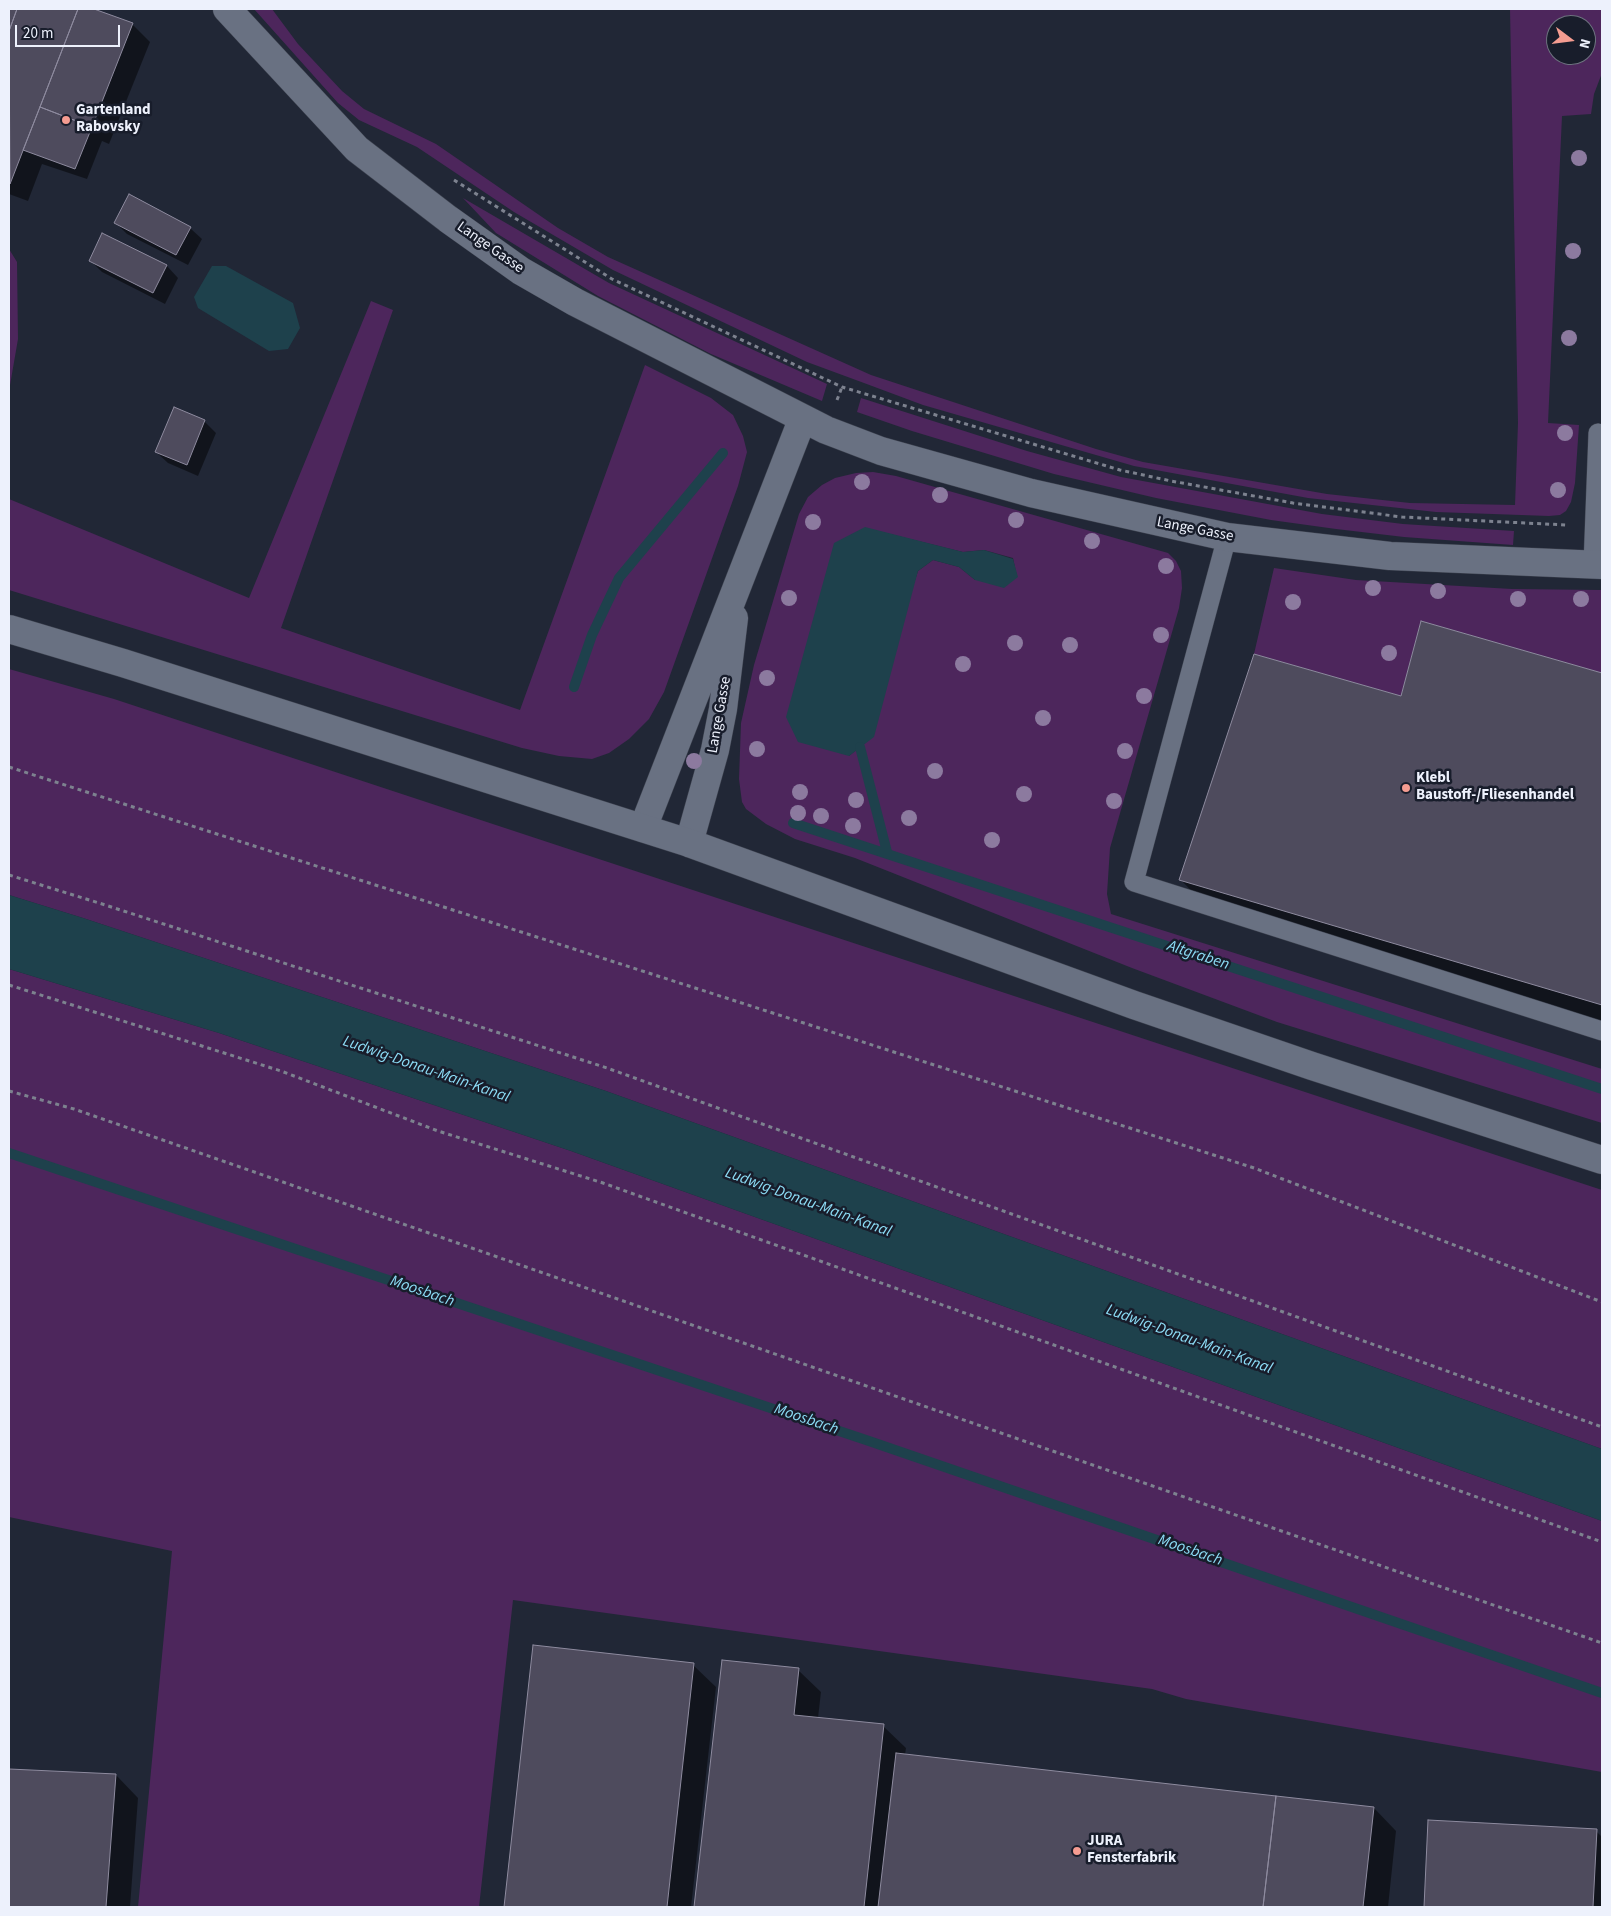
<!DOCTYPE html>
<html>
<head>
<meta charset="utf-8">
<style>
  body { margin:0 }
  #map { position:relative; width:1611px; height:1916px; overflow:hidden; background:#212736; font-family:"Source Sans 3",sans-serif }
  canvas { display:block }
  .frame { position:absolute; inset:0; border:10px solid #edf1fc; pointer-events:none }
  .north { position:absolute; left:1546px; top:15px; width:50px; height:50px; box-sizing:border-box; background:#181d2b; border:1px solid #6d727f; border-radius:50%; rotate:105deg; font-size:14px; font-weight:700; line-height:20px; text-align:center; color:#edf1fc }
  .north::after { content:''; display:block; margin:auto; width:18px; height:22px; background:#f59c91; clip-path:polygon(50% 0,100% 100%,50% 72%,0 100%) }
  .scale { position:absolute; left:15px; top:25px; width:105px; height:22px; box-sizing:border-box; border:2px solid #edf1fc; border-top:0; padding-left:6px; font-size:15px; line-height:18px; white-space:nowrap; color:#edf1fc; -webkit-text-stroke:4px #181d2b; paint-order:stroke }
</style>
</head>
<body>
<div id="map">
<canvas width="1611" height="1916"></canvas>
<div class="frame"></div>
<div class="north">N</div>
<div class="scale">20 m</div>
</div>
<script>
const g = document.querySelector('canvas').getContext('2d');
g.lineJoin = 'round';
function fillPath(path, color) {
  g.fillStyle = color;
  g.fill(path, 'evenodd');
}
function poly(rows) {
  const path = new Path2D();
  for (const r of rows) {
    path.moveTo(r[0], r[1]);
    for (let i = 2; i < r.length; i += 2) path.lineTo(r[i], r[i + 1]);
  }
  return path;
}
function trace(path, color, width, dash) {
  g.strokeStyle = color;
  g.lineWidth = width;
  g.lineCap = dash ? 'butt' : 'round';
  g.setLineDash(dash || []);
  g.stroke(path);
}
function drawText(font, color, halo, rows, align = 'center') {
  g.font = font + ' "Source Sans 3",sans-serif';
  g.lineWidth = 5;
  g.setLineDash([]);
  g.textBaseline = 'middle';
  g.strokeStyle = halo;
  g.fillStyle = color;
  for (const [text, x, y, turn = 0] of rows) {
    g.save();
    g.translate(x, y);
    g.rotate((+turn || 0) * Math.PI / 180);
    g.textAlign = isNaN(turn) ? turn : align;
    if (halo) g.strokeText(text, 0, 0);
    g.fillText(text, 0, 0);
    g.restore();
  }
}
const green = poly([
  [254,9,272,9,298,44,342,91,364,109,436,144,558,228,608,257,871,375,1096,449,1143,462,1327,494,1410,503,1515,505,1518,423,1510,9,1602,9,1602,73,1594,94,1591,114,1562,116,1548,423,1579,425,1575,483,1571,502,1566,511,1560,515,1549,516,1436,512,1308,498,1134,466,923,405,864,383,807,362,613,270,514,212,417,147,359,120,338,103],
  [1556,25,1586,25,1586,55,1556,55],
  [463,198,609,283,827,384,822,401,711,354,598,296,496,233],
  [9,249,17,262,18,339,9,391],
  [371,301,393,310,281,628,520,710,645,365,711,398,733,415,743,436,747,452,738,486,664,692,649,719,629,739,609,753,592,759,559,756,522,748,9,590,9,499,249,598],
  [861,398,1027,451,1121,477,1322,514,1403,524,1514,531,1513,545,1404,537,1336,529,1271,520,1156,498,1054,474,912,431,857,412],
  [873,472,896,476,1168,553,1176,561,1181,571,1182,588,1179,608,1110,848,1107,894,1111,914,1602,1069,1602,1123,1277,1022,1132,968,855,858,795,839,766,824,746,809,742,802,739,779,741,723,754,665,799,514,808,497,822,485,835,478,856,473],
  [865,528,963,552,984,550,1013,558,1017,577,975,580,959,567,933,560,918,571,860,747,849,756],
  [1274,568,1356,580,1512,589,1602,590,1602,673,1421,621,1401,696,1254,654],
  [9,669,114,699,1602,1190,1602,1449,606,1091,83,918,9,895],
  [9,969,219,1033,571,1151,1602,1521,1602,1772,1186,1699,1152,1689,513,1600,479,1907,138,1907,172,1551,9,1517]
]);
const water = poly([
  [212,266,226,266,293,303,300,328,288,349,269,351,198,308,194,297],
  [865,527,963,552,984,550,1013,559,1018,577,1004,588,975,580,959,567,933,560,918,571,874,737,849,756,798,742,786,717,834,543],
  [9,895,83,918,606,1091,1602,1449,1602,1521,571,1151,219,1033,9,969]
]);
const shadow = poly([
  [9,9,91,9,132,24,150,42,109,144,102,141,87,179,42,164,28,201,9,194],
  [116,223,190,228,202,239,188,265,127,234],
  [103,234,167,266,178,278,165,304,102,272,90,260],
  [175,409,205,422,216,433,198,476,168,463,156,452],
  [1422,622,1602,674,1602,1021,1203,903,1181,880,1401,697],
  [534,1647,693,1665,716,1687,691,1907,506,1907],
  [723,1661,798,1670,821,1692,818,1718,883,1726,906,1748,905,1755,1374,1808,1396,1831,1388,1907,695,1907],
  [9,1770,116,1775,138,1798,130,1907,9,1907],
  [1430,1821,1596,1831,1602,1837,1602,1907,1425,1907]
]);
const stream = poly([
  [574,687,592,635,619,578,723,453],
  [860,747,887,852],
  [793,823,1602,1089],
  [9,1153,869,1441,1602,1693]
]);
const building = poly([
  [9,9,17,9,9,31,9,9],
  [17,9,78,9,10,184,9,31,17,9],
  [78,9,94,9,133,23,92,127,40,107,78,9],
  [40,107,92,127,75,169,23,150,40,107],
  [129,194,191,227,176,255,114,223,129,194],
  [102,233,167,265,153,293,89,261,102,233],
  [174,407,205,420,187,465,155,452,174,407],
  [1421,621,1602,673,1602,1005,1179,880,1254,654,1401,696,1421,621],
  [533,1645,694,1663,667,1907,504,1907,533,1645],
  [722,1660,799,1668,794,1715,884,1724,864,1907,694,1907,722,1660],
  [896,1753,1276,1796,1263,1907,878,1907,896,1753],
  [9,1769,116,1774,106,1907,9,1907,9,1769],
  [1276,1796,1374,1807,1363,1907,1263,1907,1276,1796],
  [1428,1820,1597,1829,1593,1907,1424,1907,1428,1820]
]);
const path = poly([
  [454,180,612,279,842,387,1120,470,1171,481,1293,503,1402,517,1566,525],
  [837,400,842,387],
  [9,767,1254,1168,1602,1302],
  [9,875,99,903,607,1068,1602,1427],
  [9,985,281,1071,438,1131,603,1183,1602,1542],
  [9,1091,74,1109,1602,1643]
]);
const lane = poly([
  [1227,537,1134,882,1602,1031],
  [1593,565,1598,433]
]);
const street = poly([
  [227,9,357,149,448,219,521,271,575,302,826,430,881,451,1031,493,1227,537,1390,556,1602,565],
  [643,828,802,420],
  [689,843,715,750,723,709,734,618]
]);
const secondary = poly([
  [9,629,123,663,689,843,1134,1005,1312,1066,1602,1160]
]);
const trees = [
  [1579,158],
  [1573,251],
  [1569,338],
  [1565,433],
  [862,482],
  [1558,490],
  [940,495],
  [1016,520],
  [813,522],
  [1092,541],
  [1166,566],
  [1373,588],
  [1438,591],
  [789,598],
  [1518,599],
  [1581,599],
  [1293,602],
  [1161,635],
  [1015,643],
  [1070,645],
  [1389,653],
  [963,664],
  [767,678],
  [1144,696],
  [1043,718],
  [757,749],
  [1125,751],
  [694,761],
  [935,771],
  [800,792],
  [1024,794],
  [856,800],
  [1114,801],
  [798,813],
  [821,816],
  [909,818],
  [853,826],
  [992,840]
];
const markers = [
  [66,120,5,"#f59c91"],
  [1406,788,5,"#f59c91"],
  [1077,1851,5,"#f59c91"]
];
const poiNames = [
  ["Gartenland",76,111],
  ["Rabovsky",76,128],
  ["Klebl",1416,779],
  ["Baustoff-/Fliesenhandel",1416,796],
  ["JURA",1087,1842],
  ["Fensterfabrik",1087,1859]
];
const streetNames = [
  ["Lange Gasse",490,248,35],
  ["Lange Gasse",1195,530,11],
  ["Lange Gasse",720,715,-80]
];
const waterNames = [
  ["Altgraben",1198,956,18],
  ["Ludwig-Donau-Main-Kanal",426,1070,19],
  ["Ludwig-Donau-Main-Kanal",808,1203,20],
  ["Moosbach",422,1292,19],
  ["Ludwig-Donau-Main-Kanal",1189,1340,20],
  ["Moosbach",806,1420,19],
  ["Moosbach",1190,1551,19]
];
fillPath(green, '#4d265c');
fillPath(water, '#1e414c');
fillPath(shadow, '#0007');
trace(stream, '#1e414c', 10);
fillPath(building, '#4e4b5d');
trace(building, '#8e8b9f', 1);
trace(lane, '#3c414e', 20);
trace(street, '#3c414e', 29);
trace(secondary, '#3c414e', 29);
trace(path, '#7d828f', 3, [4, 4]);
trace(lane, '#697182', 19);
trace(street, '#697182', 28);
trace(secondary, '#697182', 28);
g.fillStyle = '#8c7a9f';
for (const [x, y] of trees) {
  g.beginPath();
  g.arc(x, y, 8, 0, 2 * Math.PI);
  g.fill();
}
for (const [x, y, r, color] of markers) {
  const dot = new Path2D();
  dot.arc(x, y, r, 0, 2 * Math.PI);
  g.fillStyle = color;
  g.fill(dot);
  trace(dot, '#181d2b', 2);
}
drawText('bold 15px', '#edf1fc', '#181d2b', poiNames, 'left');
drawText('15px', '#edf1fc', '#181d2b', streetNames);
drawText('italic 16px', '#8cdcf5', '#181d2b', waterNames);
</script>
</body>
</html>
